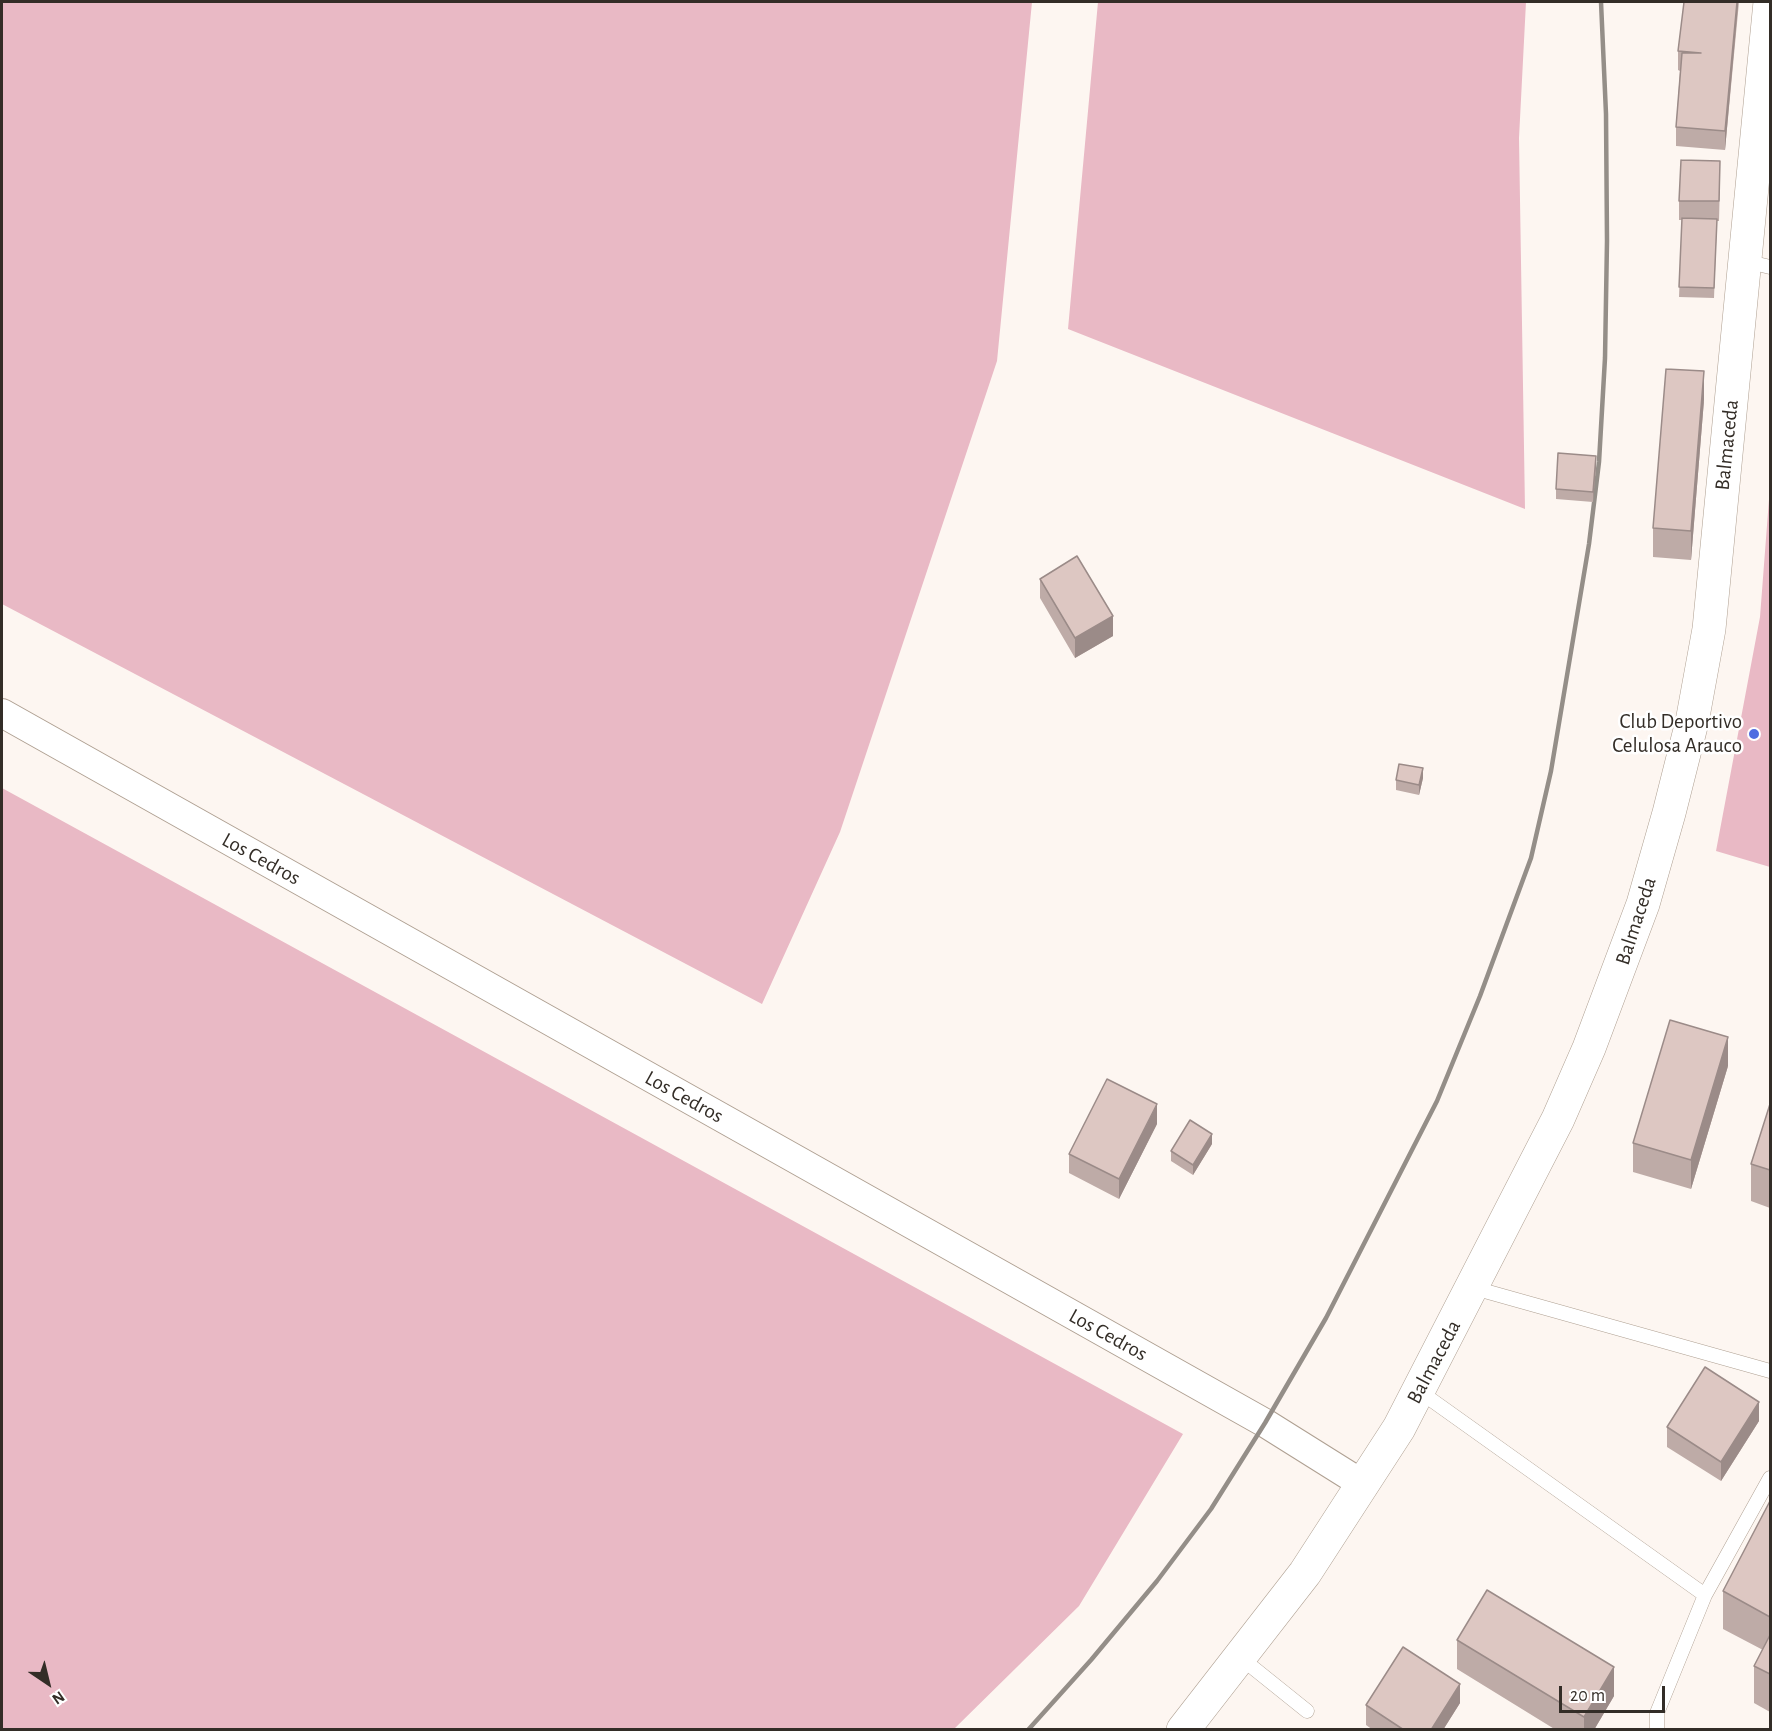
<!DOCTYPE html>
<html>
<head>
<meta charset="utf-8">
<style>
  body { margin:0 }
  #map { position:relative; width:1772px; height:1731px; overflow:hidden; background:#fdf6f1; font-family:"Alegreya Sans",sans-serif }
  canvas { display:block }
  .frame { position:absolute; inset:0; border:3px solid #332d27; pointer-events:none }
  .north { position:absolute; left:18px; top:1653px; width:60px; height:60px; -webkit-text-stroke:4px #fff; paint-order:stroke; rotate:145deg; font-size:16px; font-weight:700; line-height:24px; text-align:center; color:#332d27 }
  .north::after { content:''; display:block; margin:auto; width:21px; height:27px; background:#332d27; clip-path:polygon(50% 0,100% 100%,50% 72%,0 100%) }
  .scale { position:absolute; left:1559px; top:1686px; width:106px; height:27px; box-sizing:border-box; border:3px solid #332d27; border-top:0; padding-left:8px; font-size:18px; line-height:21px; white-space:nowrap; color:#332d27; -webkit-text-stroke:4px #fff; paint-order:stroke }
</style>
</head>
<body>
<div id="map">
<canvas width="1772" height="1731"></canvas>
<div class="frame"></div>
<div class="north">N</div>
<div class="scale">20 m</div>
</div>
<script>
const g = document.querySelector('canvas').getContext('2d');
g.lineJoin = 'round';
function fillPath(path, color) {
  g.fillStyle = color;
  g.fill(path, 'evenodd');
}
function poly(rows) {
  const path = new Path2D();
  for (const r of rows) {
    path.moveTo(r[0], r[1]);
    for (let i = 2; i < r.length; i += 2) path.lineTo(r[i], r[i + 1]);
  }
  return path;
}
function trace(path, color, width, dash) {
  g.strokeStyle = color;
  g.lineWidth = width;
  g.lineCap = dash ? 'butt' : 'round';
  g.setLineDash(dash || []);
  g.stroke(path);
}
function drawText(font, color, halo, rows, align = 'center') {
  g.font = font + ' "Alegreya Sans",sans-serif';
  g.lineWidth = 5;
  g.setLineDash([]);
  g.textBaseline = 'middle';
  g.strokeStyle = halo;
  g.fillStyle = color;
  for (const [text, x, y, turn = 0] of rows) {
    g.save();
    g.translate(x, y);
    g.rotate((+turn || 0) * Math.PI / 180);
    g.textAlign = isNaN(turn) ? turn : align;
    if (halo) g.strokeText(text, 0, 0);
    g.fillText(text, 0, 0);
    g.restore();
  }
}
const green = poly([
  [2,2,1032,2,997,361,840,832,762,1004,2,604],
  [1098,2,1526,2,1519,138,1525,509,1068,329],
  [1770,486,1770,867,1716,851,1760,617],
  [2,788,1183,1434,1079,1606,954,1729,2,1729]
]);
const service = poly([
  [1745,261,1770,267],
  [1474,1288,1770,1371],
  [1419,1391,1705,1595],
  [1241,1658,1307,1711],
  [1657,1730,1657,1713,1705,1595,1770,1478]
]);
const minor = poly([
  [2,713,1265,1423,1364,1485]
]);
const tertiary = poly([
  [1183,1730,1305,1573,1399,1428,1558,1119,1589,1048,1643,904,1669,813,1692,722,1709,629,1770,2]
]);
const rail = poly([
  [1028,1730,1091,1660,1157,1581,1211,1509,1265,1423,1326,1318,1437,1101,1480,996,1531,858,1551,771,1589,544,1599,462,1605,358,1607,241,1606,114,1601,2]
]);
const wall = poly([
  [1684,2,1739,2,1725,150,1676,146,1676,127,1680,71,1678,70,1678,51],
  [1720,181,1719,221,1717,221,1714,298,1679,297,1682,220,1679,220,1679,201],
  [1704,400,1691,560,1653,557,1653,528],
  [1596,466,1593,502,1556,499,1556,489],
  [1040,579,1113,636,1075,658,1040,598],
  [1423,778,1419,795,1396,790,1396,780],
  [1728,1066,1691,1189,1633,1172,1633,1143],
  [1770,1104,1770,1208,1751,1201,1751,1164],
  [1157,1124,1119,1199,1069,1173,1069,1154],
  [1212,1144,1193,1175,1171,1161,1171,1151],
  [1759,1421,1721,1481,1667,1447,1667,1427],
  [1770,1501,1770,1712,1754,1703,1754,1666,1763,1650,1723,1629,1723,1591],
  [1457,1640,1614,1696,1594,1730,1556,1730,1457,1669],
  [1460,1703,1443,1730,1373,1730,1366,1725,1366,1705]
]);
const shadedWall = poly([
  [1737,2,1738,2,1738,6,1725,150,1725,131],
  [1704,371,1704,400,1691,560,1691,531],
  [1596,456,1596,466,1593,502,1593,492],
  [1113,616,1113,636,1075,658,1075,638],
  [1423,768,1423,778,1419,795,1419,785],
  [1728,1037,1728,1066,1691,1189,1691,1160],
  [1157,1104,1157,1124,1119,1199,1119,1179],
  [1212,1134,1212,1144,1193,1175,1193,1165],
  [1759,1402,1759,1421,1721,1481,1721,1462],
  [1614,1667,1614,1696,1594,1730,1584,1730,1584,1717],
  [1460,1684,1460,1703,1443,1730,1431,1730]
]);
const building = poly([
  [1684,2,1737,2,1725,131,1676,127,1682,53,1701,53,1678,51,1684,2],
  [1681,160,1720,161,1719,201,1679,201,1681,160],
  [1682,218,1717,219,1714,288,1679,287,1682,218],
  [1666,369,1704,371,1691,531,1653,528,1666,369],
  [1558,453,1596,456,1593,492,1556,489,1558,453],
  [1077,556,1113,616,1075,638,1040,579,1077,556],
  [1399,764,1423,768,1419,785,1396,780,1399,764],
  [1670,1020,1728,1037,1691,1160,1633,1143,1670,1020],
  [1107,1079,1157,1104,1119,1179,1069,1154,1107,1079],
  [1770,1104,1770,1170,1751,1164,1770,1104],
  [1190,1120,1212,1134,1193,1165,1171,1151,1190,1120],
  [1705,1367,1759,1402,1721,1462,1667,1427,1705,1367],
  [1770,1501,1770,1617,1723,1591,1770,1501],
  [1487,1590,1614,1667,1584,1717,1457,1640,1487,1590],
  [1770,1635,1770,1674,1754,1666,1770,1635],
  [1403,1647,1460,1684,1431,1730,1404,1730,1366,1705,1403,1647]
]);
const markers = [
  [1754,734,6,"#4f6ce1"]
];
const streetNames = [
  ["Balmaceda",1727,445,-84],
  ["Los Cedros",261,859,29],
  ["Balmaceda",1636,921,-72],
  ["Los Cedros",684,1097,29],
  ["Los Cedros",1108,1335,29],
  ["Balmaceda",1434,1362,-62]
];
const poiNames = [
  ["Club Deportivo",1742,722],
  ["Celulosa Arauco",1742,746]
];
fillPath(green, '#e9b9c5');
trace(service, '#afa092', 15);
trace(minor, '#afa092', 30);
trace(tertiary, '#afa092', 34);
trace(service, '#fff', 14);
trace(minor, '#fff', 28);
trace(tertiary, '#fff', 33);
trace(rail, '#948e88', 4.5);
fillPath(wall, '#beaba7');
fillPath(shadedWall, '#9b8b88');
fillPath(building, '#ddc7c2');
trace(building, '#9b8b88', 1.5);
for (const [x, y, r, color] of markers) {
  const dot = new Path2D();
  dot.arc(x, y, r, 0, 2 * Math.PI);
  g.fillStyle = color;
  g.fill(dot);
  trace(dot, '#fff', 2);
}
drawText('21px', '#332d27', '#fff', streetNames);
drawText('21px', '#332d27', '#fff', poiNames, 'right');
</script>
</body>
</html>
